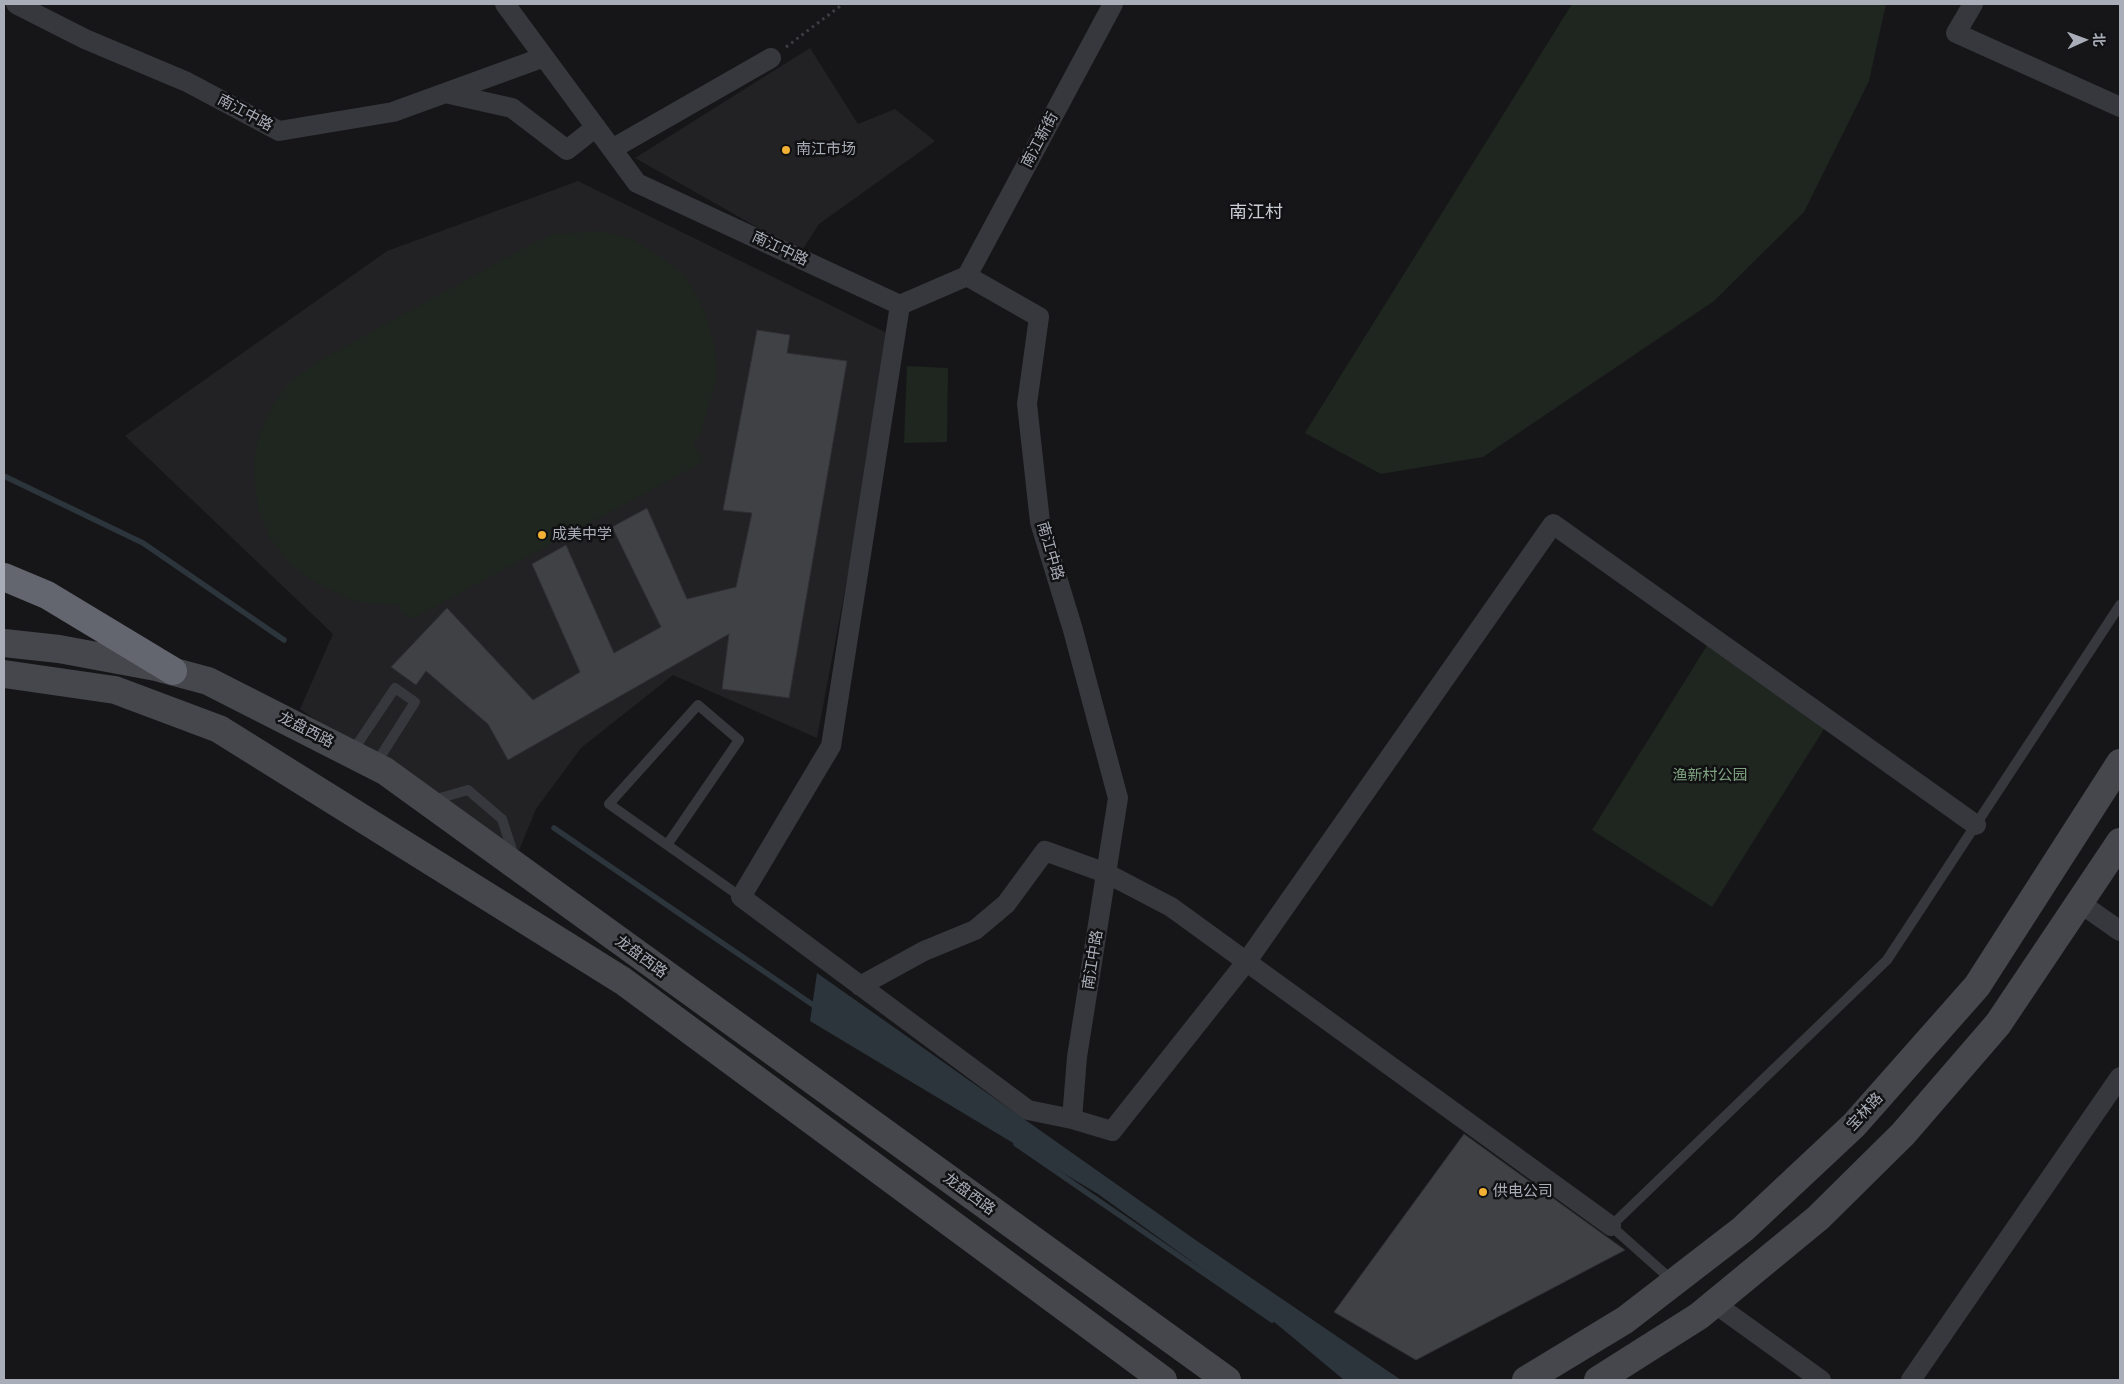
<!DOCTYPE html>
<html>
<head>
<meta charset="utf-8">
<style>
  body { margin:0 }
  #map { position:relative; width:2124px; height:1384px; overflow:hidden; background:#161618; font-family:Cabin,"Noto Sans SC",sans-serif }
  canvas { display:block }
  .frame { position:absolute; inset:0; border:5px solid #a8adb8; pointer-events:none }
  .north { position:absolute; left:2059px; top:15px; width:50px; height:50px; -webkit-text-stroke:4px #111113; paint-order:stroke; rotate:88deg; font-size:14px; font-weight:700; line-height:20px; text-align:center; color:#a8adb8 }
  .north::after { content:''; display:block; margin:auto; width:18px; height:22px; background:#a8adb8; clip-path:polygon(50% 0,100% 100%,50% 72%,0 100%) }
</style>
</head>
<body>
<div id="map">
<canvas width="2124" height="1384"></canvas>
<div class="frame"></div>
<div class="north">北</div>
</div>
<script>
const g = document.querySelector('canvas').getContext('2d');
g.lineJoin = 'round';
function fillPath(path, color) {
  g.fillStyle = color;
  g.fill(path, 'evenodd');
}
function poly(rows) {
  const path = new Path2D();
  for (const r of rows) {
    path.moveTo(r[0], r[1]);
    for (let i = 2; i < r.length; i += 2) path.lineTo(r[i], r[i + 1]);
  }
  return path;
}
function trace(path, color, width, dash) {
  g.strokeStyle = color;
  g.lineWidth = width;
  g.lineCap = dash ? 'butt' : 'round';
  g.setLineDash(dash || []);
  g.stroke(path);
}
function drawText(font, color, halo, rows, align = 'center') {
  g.font = font + ' Cabin,"Noto Sans SC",sans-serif';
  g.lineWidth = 5;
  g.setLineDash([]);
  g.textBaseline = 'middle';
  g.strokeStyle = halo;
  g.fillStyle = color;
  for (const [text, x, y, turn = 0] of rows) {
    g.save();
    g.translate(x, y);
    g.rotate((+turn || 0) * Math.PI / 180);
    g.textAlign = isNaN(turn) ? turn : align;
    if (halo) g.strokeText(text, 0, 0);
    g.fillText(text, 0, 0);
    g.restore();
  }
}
const built = poly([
  [810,48,858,124,895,109,935,141,819,224,801,252,635,158],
  [578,181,893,336,817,738,673,675,581,748,536,809,515,860,300,709,333,634,125,436,387,251]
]);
const green = poly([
  [1572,4,1886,4,1869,81,1804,212,1714,301,1483,457,1381,474,1305,433],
  [601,231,632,239,661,257,683,274,694,290,706,315,715,348,717,377,700,435,693,442,703,462,412,619,401,612,399,605,357,602,318,584,292,566,270,538,258,508,255,483,255,456,258,438,272,407,288,384,315,363,533,243,554,234],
  [907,366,948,368,947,442,904,443],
  [1708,644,1829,721,1712,907,1592,830]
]);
const water = poly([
  [817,973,1197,1241,1401,1380,1344,1380,1261,1311,1098,1194,810,1021]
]);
const stream = poly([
  [4,476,143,543,284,640],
  [554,828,819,1009],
  [1016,1144,1272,1320]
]);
const building = poly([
  [757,330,790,335,787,353,847,361,789,698,722,689,729,634,508,760,488,724,426,671,416,685,391,667,447,608,533,700,580,672,532,564,566,545,614,653,661,627,612,527,647,508,687,599,736,587,752,513,723,510,757,330],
  [1464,1134,1625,1250,1416,1360,1334,1312,1464,1134]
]);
const path = poly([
  [786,47,843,4]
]);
const lane = poly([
  [352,752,395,688,415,702,375,765],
  [433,800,468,790,502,819,514,856],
  [667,845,739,740,698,705,609,804,741,897],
  [1674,1282,1611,1226,1887,960,2120,605]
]);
const street = poly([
  [16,4,85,39,187,82,279,131,393,112,544,57],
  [505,4,637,183,900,305,967,276,1039,317,1027,404,1040,522,1073,630,1118,798,1077,1057,1072,1119,1112,1131,1247,961,1553,524,1976,825],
  [1973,4,1956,33,2120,107],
  [445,93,512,108,567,150,596,127],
  [612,149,771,58],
  [967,276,1113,4],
  [900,305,831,746,741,897,1028,1110,1072,1119],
  [2080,903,2120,931],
  [860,986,924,951,975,930,1006,904,1045,851,1106,873,1171,907,1611,1226],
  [1714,1303,1821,1380],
  [1911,1380,2120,1077]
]);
const secondary = poly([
  [4,643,59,649,156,667,208,681,385,771,1227,1380],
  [4,674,115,690,219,729,623,981,1163,1380],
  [1526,1380,1625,1320,1743,1229,1854,1125,1977,986,2120,763],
  [1598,1380,1699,1316,1818,1218,1903,1134,1998,1024,2120,842]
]);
const highway = poly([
  [4,577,47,595,173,671]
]);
const markers = [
  [786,150,5,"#f2b134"],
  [542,535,5,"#f2b134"],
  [1483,1192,5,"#f2b134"]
];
const streetNames = [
  ["南江中路",245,113,28],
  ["南江新街",1040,140,-62],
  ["南江中路",780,249,25],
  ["南江中路",1050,551,74],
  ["龙盘西路",306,730,27],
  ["龙盘西路",641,957,36],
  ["南江中路",1093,960,-81],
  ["宝林路",1865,1112,-47],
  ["龙盘西路",969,1194,36]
];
const poiNames = [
  ["南江市场",796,150],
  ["成美中学",552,535],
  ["供电公司",1493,1192]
];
const parkNames = [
  ["渔新村公园",1710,776]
];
const quarterNames = [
  ["南江村",1256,213]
];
fillPath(built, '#222225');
fillPath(green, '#1e261f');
fillPath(water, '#2c353c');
trace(stream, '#2c353c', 5.5);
fillPath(building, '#404145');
trace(building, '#303034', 1);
trace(path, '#3d3f44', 3, [2.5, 4]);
trace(lane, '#37383d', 10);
trace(street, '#37383d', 20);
trace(secondary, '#45474d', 28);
trace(highway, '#63666e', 28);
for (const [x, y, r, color] of markers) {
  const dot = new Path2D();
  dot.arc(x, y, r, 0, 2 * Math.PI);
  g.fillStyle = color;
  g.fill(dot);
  trace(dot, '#111113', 2);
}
drawText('15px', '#a8adb8', '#111113', streetNames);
drawText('15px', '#a8adb8', '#111113', poiNames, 'left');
drawText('15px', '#7fa381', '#111113', parkNames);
drawText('18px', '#c9ccd4', '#111113', quarterNames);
</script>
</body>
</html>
